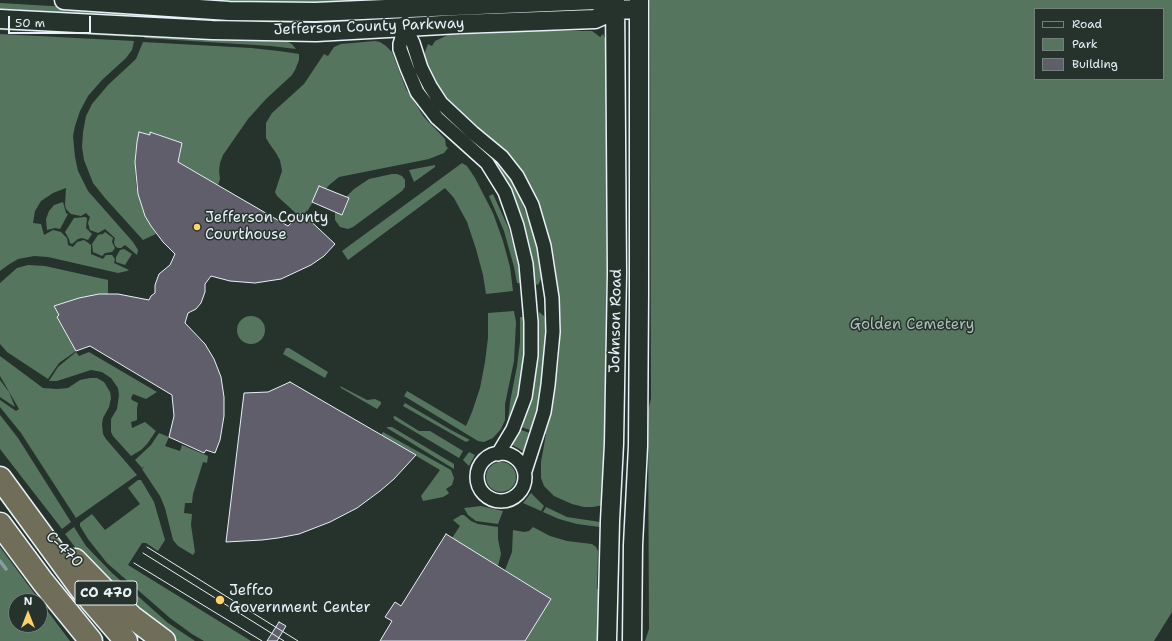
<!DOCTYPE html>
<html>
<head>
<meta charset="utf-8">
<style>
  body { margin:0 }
  #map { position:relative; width:1172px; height:641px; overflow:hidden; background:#26332d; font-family:"Shantell Sans",sans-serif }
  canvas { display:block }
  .legend { position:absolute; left:1034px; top:8px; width:130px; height:72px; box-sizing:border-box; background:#26332d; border:1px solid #747f7e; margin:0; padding:5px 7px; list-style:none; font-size:12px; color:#e8f1f8 }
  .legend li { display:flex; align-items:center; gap:8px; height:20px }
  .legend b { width:20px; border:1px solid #747f7e }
  .north { position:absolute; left:8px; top:593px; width:40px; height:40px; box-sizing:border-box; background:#26332d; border:1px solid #747f7e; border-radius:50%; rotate:0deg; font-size:11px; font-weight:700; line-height:16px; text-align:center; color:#e8f1f8 }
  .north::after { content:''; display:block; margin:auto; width:14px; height:18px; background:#ffd166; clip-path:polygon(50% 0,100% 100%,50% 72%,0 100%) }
  .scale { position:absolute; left:8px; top:16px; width:83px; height:18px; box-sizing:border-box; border:2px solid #e8f1f8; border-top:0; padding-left:5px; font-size:12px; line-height:14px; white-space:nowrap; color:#e8f1f8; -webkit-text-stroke:3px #26332d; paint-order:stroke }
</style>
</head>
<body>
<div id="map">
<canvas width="1172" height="641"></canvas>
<ul class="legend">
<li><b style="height:5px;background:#26332d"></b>Road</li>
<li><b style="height:11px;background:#56755e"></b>Park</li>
<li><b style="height:11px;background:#605e6a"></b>Building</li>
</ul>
<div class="north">N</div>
<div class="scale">50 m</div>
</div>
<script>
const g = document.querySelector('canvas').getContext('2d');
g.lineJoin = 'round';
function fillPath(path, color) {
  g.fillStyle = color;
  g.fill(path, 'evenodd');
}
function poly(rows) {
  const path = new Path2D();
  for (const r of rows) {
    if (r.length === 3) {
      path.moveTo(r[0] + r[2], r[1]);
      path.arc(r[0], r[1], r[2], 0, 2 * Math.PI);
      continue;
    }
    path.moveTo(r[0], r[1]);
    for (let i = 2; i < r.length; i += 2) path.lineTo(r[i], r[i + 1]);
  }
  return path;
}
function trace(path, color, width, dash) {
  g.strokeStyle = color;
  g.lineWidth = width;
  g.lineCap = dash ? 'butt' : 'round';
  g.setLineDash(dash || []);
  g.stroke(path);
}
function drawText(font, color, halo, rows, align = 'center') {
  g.font = font + ' "Shantell Sans",sans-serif';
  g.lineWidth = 3;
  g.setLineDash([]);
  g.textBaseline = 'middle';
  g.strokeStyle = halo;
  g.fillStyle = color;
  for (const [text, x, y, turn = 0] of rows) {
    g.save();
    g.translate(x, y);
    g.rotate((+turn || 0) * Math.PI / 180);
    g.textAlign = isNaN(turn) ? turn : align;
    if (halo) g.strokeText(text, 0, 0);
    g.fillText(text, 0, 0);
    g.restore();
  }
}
const green = poly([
  [194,0,403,0,288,5],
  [650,0,1172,0,1172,612,1154,641,645,641,649,629,648,410,651,399],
  [1035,9,1163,9,1163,79,1035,79],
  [0,3,272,19,278,25,0,11],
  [0,24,132,33,134,37,0,30],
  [534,31,592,31,600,37,603,34,608,45,609,332,603,505,593,507,584,507,572,504,554,496,544,486,541,478,541,462,546,434,542,432,553,393,558,366,560,341,560,315,559,298,553,255,545,225,535,200,523,174,511,157,497,143,478,130,456,110,439,89,426,64,425,58,425,52,428,44,432,46,435,41,448,35],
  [150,33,286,41,292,44,296,49,271,46,144,38,147,34],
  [0,34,134,41,132,50,126,58,102,80,88,96,80,111,75,126,73,136,75,157,78,171,88,191,133,242,138,250,137,255,125,245,121,248,118,248,115,246,114,242,115,238,105,229,98,233,90,230,88,223,90,217,86,213,81,216,71,214,66,209,65,205,66,188,53,193,41,201,35,211,33,223,41,224,44,235,53,230,61,232,67,238,68,245,73,247,77,242,84,240,87,242,91,245,91,254,103,259,106,255,112,255,115,259,114,263,129,270,127,271,118,273,48,257,34,256,18,259,8,265,0,271],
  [375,41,380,42,386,46,392,52,406,89,424,117,445,139,446,146,448,148,444,153,429,159,339,177,328,186,326,189,319,186,313,202,308,210,300,217,277,196,275,192,282,171,280,160,276,153,269,143,266,138,266,123,272,113,304,84,324,54,328,56,334,47,341,44],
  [143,42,251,48,279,51,299,54,299,60,295,70,292,75,266,99,248,119,223,155,220,163,219,171,220,179,218,185,178,162,182,143,151,132,150,135,139,132,135,156,136,185,138,194,145,216,156,234,143,240,105,198,93,183,84,160,82,147,83,132,86,116,92,104,108,85,136,59],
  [494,159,508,175,520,198,530,224,537,249,542,272,542,277,538,285,536,284,532,261,492,160],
  [462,163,467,166,475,178,493,213,503,241,510,267,513,291,486,294,483,275,476,249,467,222,454,198,445,188,348,260,342,251],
  [435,165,435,167,414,182,409,170],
  [392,174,397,174,402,176,405,180,405,187,402,191,353,227,348,229,340,227,335,220,335,211,343,214,349,199,346,197,354,189,369,179],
  [493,194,508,227,515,249,522,283,517,283,514,267,504,231,489,196],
  [63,202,66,213,68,214,60,229,55,228,47,230,46,219,49,211,54,205],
  [85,217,87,218,86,228,92,234,88,240,82,238,78,239,72,244,70,243,69,239,65,232,74,218],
  [105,232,113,238,112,242,115,248,112,252,105,253,102,256,93,252,92,244,98,235,103,234],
  [124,249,132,254,125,265,116,262,116,257,120,250],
  [28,265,45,266,108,280,108,294,79,298,54,306,60,315,57,317,76,351,59,363,48,379,7,352,0,344,0,283,17,268],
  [514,311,516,322,514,361,505,404,505,420,501,429,493,438,484,442,478,441,404,396,407,391,466,426,472,412,480,388,485,362,488,338,488,313],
  [539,312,544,316,546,323,546,339,541,408,533,431,521,427,537,357],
  [251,330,14],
  [520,317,524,317,525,321,522,391,511,420,508,421,510,402,517,366,520,342],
  [286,348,289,348,328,372,325,378,283,354],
  [76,352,79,356,89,352,157,392,146,399,133,394,131,398,132,400,138,403,137,408,137,420,131,422,132,428,145,422,156,431,147,444,141,450,131,456,113,436,111,432,111,419,117,409,119,395,118,388,111,378,102,372,91,370,57,381,49,381,58,367],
  [0,356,43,388,57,389,68,388,80,380,90,378,97,378,104,382,110,392,111,398,109,407,103,418,102,424,103,434,106,439,137,475,76,518,21,433,0,407,0,400,16,411,19,409,0,376],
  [0,380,9,392,15,407,0,397],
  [340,386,367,400,375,399,381,402,381,404,377,409,341,388],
  [405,403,451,430,470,440,466,442,403,406],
  [0,415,18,438,71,522,62,529,0,449],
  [395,416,419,431,430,431,463,451,459,458,395,420,393,417],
  [387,427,392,427,454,464,454,469,387,428],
  [519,429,532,434,526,453,518,448,510,444],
  [383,432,451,470,454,478,452,485,446,489,449,493,448,494,443,497,423,501,421,496,440,470,381,435],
  [159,433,169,437,165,446,180,451,182,445,208,456,207,463,203,462,193,494,192,503,185,503,184,513,192,514,191,525,195,552,193,555,178,546,173,540,165,508,160,496,142,469,145,466,142,468,135,460,151,445],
  [469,452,475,455,469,466,463,460],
  [501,477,15],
  [138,480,141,480,154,502,165,540,158,551,146,543,142,543,128,565,251,641,204,641,192,634,170,618,107,563,88,539,80,526,80,523,92,514,105,530,140,504,128,488],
  [531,493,544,506,541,511,523,503],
  [481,506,503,511,498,524,476,521,468,515,464,508],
  [546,507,567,517,600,522,600,527,577,524,559,519,543,512],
  [461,515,464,515,471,521,478,524,498,527,498,539,501,554,498,566,452,538,460,526,453,520],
  [74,527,86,546,112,573,168,623,195,641,176,641,158,628,81,555,65,534],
  [533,527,550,536,567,541,592,544,596,547,598,551,597,589,602,589,599,641,525,641,551,599,505,570,512,552,513,530,524,532,529,531],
  [0,547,40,601,16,601,16,625,40,625,40,601,70,641,0,641]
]);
const stream = poly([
  [0,561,6,569]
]);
const building = poly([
  [139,132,150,135,150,132,182,143,178,162,288,226,302,213,335,244,324,256,311,265,281,279,255,283,230,281,211,276,205,284,205,292,201,303,196,309,188,313,185,323,205,344,214,359,221,377,224,397,224,416,220,440,215,453,206,450,204,453,169,437,174,416,172,395,90,346,76,351,57,317,59,315,54,306,79,298,99,294,118,294,149,300,151,296,155,293,155,285,159,274,170,265,175,254,163,242,151,226,145,216,138,194,135,162,137,142,139,132],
  [319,186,349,198,342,215,312,202,319,186],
  [290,382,416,455,394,479,380,491,357,508,330,522,299,534,278,538,262,540,226,542,244,393,268,392,290,382],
  [446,534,551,599,525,641,380,641,392,621,385,617,395,602,401,606,446,534],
  [279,622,286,626,277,641,267,641,279,622]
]);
const street = poly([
  [405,23,405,27,400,44,400,49,407,68,417,92,437,118,487,163,505,192,517,226,526,264,531,322,531,355,525,397,513,429,498,454],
  [405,27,413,43,421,68,430,86,441,103,473,133,502,157,517,176,532,205,544,246,552,298,553,332,548,385,544,412,525,471],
  [501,477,24]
]);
const secondary = poly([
  [64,0,229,11,315,12,596,0,615,10],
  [0,19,212,30,316,32,460,24,595,19,615,10,639,9],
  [607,641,610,521,614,444,617,273,615,0],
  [632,641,633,545,638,446,639,293,639,0]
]);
const highway = poly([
  [0,478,82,590,126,641],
  [0,524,43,582,91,641],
  [75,560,109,595,132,617,164,641]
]);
const tram = poly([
  [147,547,298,641],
  [143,553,284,641],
  [134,563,262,641]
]);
const markers = [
  [197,227,4,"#ffd166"],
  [220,600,5,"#ffd166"]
];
const shields = [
  [106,593,62]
];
const shieldNames = [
  ["CO 470",106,593]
];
const streetNames = [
  ["Jefferson County Parkway",369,27,-2],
  ["Johnson Road",616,321,-89],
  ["C-470",64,550,44]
];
const poiNames = [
  ["Jefferson County",205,218],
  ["Courthouse",205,235],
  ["Jeffco",229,591],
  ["Government Center",229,608]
];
const parkNames = [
  ["Golden Cemetery",912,325]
];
fillPath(green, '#56755e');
trace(stream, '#879da4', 3.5);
fillPath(building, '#605e6a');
trace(building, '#e8f1f8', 1);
trace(street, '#e8f1f8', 16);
trace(secondary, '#e8f1f8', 21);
trace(highway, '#e8f1f8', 25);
trace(street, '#26332d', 13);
trace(secondary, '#26332d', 18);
trace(highway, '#706e59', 22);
trace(tram, '#e8f1f8', 1);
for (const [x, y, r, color] of markers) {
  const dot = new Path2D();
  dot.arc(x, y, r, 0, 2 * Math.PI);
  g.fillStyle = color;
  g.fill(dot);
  trace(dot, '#26332d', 1.5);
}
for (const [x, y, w] of shields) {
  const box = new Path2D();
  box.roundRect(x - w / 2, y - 12, w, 24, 3);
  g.fillStyle = '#26332d';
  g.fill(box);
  trace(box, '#e8f1f8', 1);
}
drawText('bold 14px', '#e8f1f8', null, shieldNames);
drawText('15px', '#e8f1f8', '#26332d', streetNames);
drawText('15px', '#e8f1f8', '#26332d', poiNames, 'left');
drawText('15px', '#aebfba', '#26332d', parkNames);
</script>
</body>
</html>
